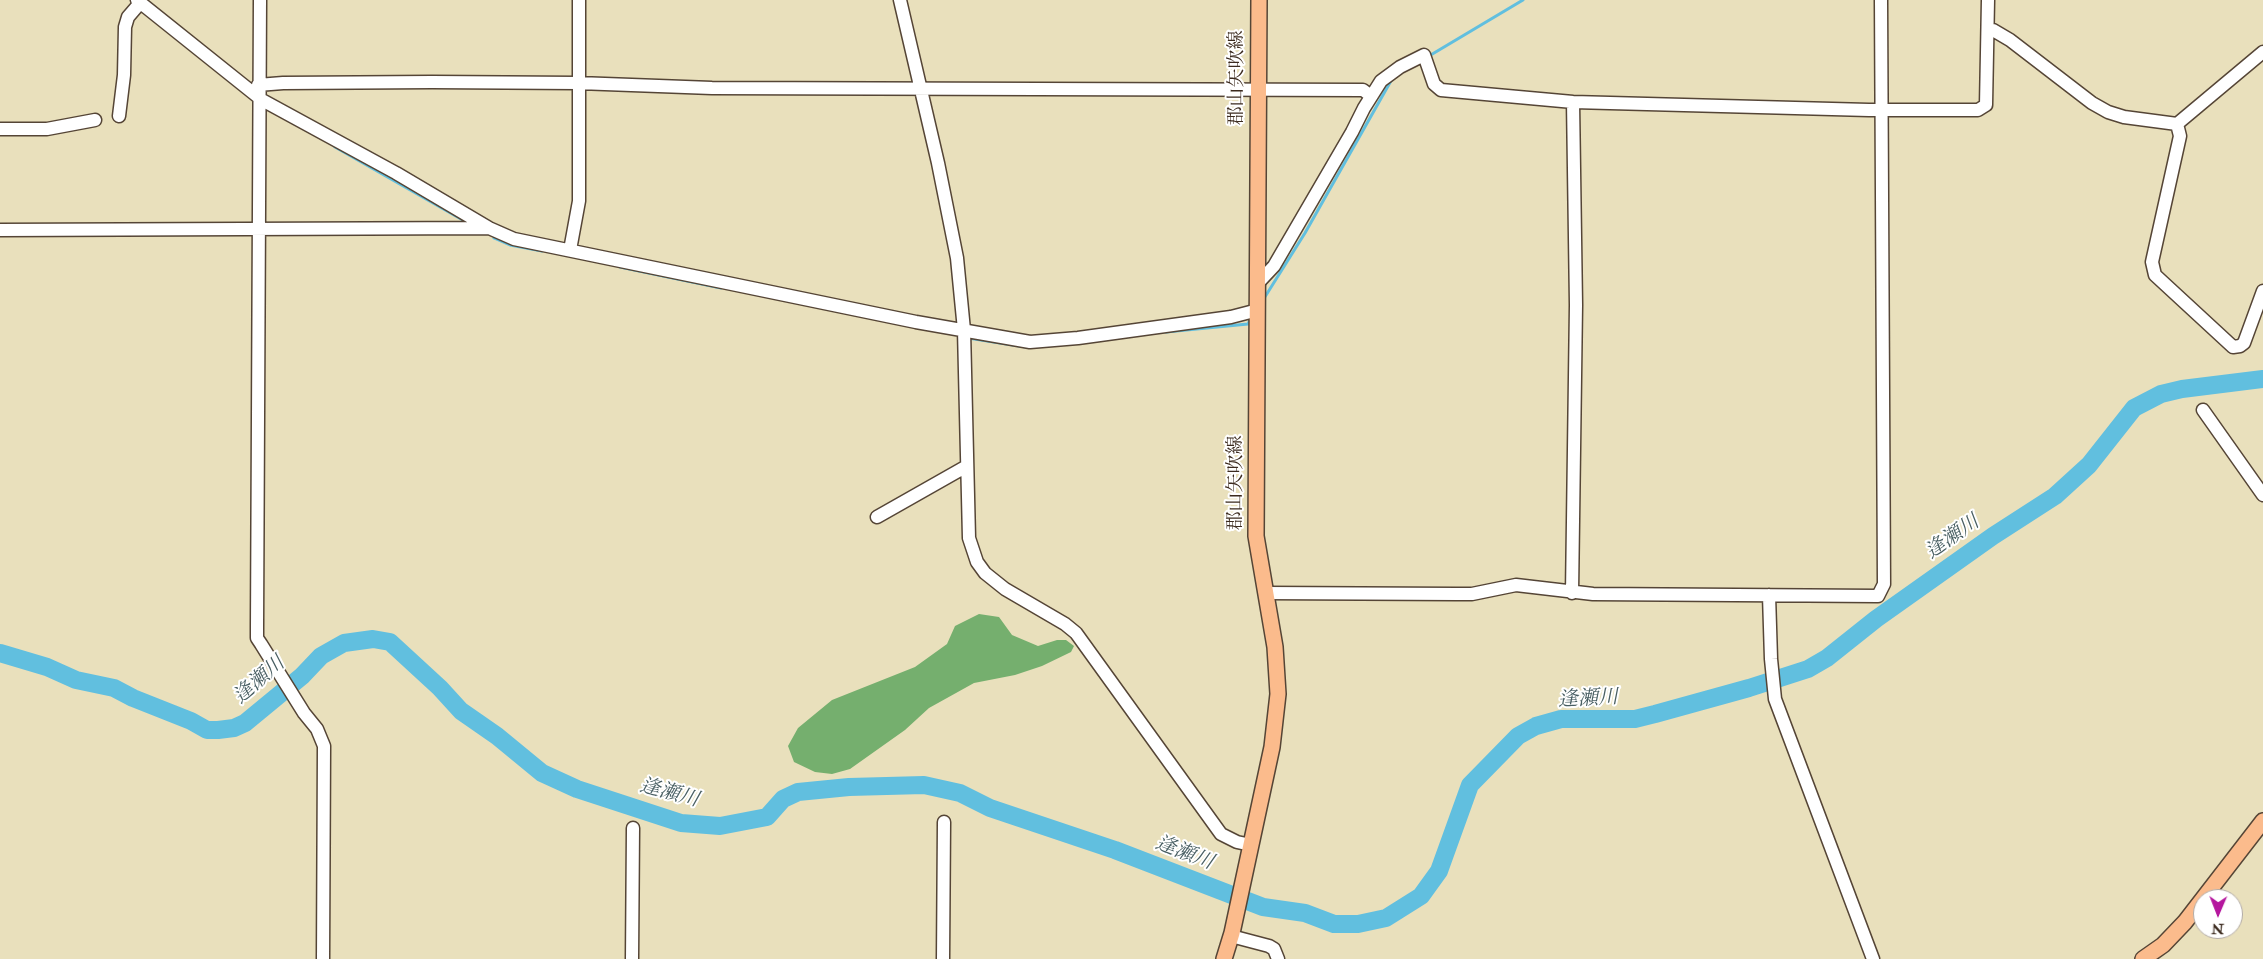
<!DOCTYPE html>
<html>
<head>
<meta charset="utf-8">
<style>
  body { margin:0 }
  #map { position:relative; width:2263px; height:959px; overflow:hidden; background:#e9e0bc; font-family:"IM FELL Double Pica",serif }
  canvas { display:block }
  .north { position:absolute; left:2193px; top:889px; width:50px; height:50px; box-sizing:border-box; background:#fff; border:1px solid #b1aaa5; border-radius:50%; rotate:181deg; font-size:14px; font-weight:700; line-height:20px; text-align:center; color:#3b2a1e }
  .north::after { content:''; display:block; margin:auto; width:18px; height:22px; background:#b5179e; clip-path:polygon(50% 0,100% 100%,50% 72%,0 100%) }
</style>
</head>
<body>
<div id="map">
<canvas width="2263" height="959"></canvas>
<div class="north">N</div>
</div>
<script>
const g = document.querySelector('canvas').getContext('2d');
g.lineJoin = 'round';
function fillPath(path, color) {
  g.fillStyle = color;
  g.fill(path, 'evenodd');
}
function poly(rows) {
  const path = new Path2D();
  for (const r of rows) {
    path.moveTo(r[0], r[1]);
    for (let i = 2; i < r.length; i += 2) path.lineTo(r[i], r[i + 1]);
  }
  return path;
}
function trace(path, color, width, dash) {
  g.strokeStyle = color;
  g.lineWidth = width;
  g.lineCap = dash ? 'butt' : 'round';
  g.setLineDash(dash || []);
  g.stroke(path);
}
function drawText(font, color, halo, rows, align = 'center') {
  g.font = font + ' "IM FELL Double Pica","Noto Serif JP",serif';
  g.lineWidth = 4;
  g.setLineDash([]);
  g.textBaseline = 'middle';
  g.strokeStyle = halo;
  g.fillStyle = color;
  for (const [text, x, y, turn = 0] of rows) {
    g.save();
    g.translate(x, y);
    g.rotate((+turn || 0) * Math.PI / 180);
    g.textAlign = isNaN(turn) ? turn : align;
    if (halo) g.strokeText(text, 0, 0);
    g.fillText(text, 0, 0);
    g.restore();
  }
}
const forest = poly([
  [979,614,999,617,1012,635,1038,646,1057,640,1066,640,1074,646,1071,652,1042,666,1015,675,974,683,929,708,905,730,850,769,832,774,815,772,794,762,788,746,798,728,832,700,915,667,947,644,955,626]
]);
const stream = poly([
  [1429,56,1523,0],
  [335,147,468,223],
  [494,238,510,245,542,251],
  [620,267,721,288],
  [1263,300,1305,233,1392,79],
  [1166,332,1248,324,1251,318],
  [968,338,1026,347]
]);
const river = poly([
  [0,653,47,667,76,680,114,688,133,698,191,721,207,730,218,730,234,728,245,723,302,676,321,656,344,643,373,639,390,642,440,688,461,711,497,736,542,773,577,789,681,823,720,826,767,817,783,799,798,792,849,787,924,785,960,793,990,808,1115,850,1263,907,1305,913,1334,924,1358,924,1386,918,1421,896,1439,871,1470,785,1518,736,1536,726,1561,719,1635,719,1655,714,1749,688,1808,669,1827,658,1876,619,1993,536,2055,496,2089,465,2134,408,2161,394,2182,389,2263,379]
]);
const minor = poly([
  [137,0,262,100,396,173,489,228,514,239,916,322,1030,342,1078,338,1231,317,1258,310],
  [260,0,257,627,257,638,261,644,304,713,317,729,324,746,323,959],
  [900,0,938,163,957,258,964,330,969,538,977,562,985,573,1005,589,1065,624,1076,633,1221,834,1237,842,1251,845],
  [1988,30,1993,30,2010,40,2092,103,2108,112,2124,117,2177,124,2263,52],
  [258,85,283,83,432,82,578,83,712,88,1363,90,1371,96],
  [119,116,124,75,125,27,128,17,140,3],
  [2177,124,2180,136,2152,262,2155,275,2233,347,2240,346,2244,343,2263,291],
  [0,129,47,129,95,120],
  [0,230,489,228],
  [570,250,579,201,579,0],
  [1258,283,1274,266,1352,132,1364,108,1381,81,1400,67,1424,55,1434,84,1441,90,1573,102,1869,110,1978,110,1986,105,1988,0],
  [2203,410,2263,495],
  [877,517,967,466],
  [1265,593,1456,594,1472,594,1516,585,1593,594,1878,596,1884,584,1881,0],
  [1572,593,1576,305,1573,102],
  [1769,595,1771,659,1775,699,1873,959],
  [1231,936,1269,946,1274,949,1278,959],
  [632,959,633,828],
  [943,959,944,822]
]);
const major = poly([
  [1224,959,1232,933,1272,747,1278,694,1275,647,1256,536,1259,0],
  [2143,959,2163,945,2185,922,2263,821]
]);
const streetNames = [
  ["郡山矢吹線",1238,78,-90],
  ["郡山矢吹線",1237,483,-90]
];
const waterNames = [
  ["逢瀬川",1953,538,-35],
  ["逢瀬川",260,681,-41],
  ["逢瀬川",1588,700,-3],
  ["逢瀬川",669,794,15],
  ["逢瀬川",1184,854,21]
];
fillPath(forest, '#75af6e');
trace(stream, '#61bfdf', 3);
trace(river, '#61bfdf', 18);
trace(minor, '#554536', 15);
trace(major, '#554536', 18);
trace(minor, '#fff', 12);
trace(major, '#fbbb8c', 15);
drawText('19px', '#3b2a1e', '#fff', streetNames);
drawText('italic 20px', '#485e62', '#fff', waterNames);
</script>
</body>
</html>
